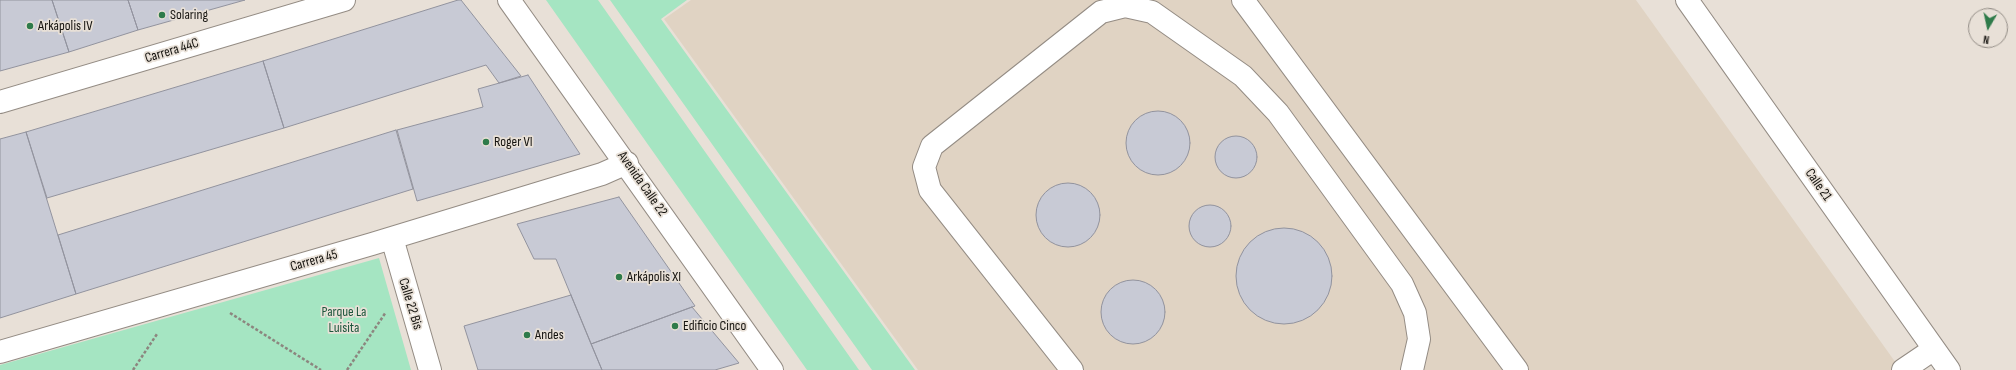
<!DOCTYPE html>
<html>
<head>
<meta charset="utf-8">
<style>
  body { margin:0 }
  #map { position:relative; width:2016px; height:370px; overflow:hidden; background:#e8e0d7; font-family:"Sofia Sans Condensed",sans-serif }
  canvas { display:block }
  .north { position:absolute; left:1968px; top:8px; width:40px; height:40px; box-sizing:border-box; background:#e8e0d7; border:1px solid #948e87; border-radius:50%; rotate:189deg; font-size:11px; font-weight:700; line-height:16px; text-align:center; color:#15130f }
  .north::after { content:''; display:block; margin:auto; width:14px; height:18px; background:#2f7b4a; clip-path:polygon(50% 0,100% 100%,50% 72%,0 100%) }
</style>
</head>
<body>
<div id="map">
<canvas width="2016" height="370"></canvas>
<div class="north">N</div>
</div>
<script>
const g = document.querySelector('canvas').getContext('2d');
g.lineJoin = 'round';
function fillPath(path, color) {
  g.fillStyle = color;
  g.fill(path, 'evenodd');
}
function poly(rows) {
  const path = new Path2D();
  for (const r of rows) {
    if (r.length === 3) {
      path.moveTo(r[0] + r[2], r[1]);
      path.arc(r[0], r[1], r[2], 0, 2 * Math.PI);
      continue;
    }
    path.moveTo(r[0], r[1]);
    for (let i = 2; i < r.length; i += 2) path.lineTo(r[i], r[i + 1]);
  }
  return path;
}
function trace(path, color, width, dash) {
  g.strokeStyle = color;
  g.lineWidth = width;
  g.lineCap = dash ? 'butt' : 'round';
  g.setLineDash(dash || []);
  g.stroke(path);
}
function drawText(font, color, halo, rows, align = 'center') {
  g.font = font + ' "Sofia Sans Condensed",sans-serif';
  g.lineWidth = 3.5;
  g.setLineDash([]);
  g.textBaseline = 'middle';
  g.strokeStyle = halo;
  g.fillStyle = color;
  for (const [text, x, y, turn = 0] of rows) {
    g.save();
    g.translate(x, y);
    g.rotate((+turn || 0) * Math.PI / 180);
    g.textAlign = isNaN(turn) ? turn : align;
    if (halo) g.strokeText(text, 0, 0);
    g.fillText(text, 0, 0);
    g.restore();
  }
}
const built = poly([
  [691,0,1636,0,1901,370,918,370,664,19]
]);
const green = poly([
  [546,0,598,0,859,370,807,370],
  [610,0,687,0,661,19,915,370,872,370],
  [379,258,411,370,0,370,0,365]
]);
const building = poly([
  [0,0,52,0,69,52,0,71,0,0],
  [52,0,128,0,138,30,69,52,52,0],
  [128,0,245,0,138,30,128,0],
  [458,0,461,0,521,76,499,83,486,65,284,128,263,61,458,0],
  [263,61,284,128,47,198,26,132,263,61],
  [528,75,580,154,417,201,397,130,483,107,478,89,528,75],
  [1158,143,32],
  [396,130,413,189,76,294,58,235,396,130],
  [26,132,76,294,0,318,0,139,26,132],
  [1236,157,21],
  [1068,215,32],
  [619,197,695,306,591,344,556,259,534,259,517,224,619,197],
  [1210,226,21],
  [1284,276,48],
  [1133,312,32],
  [571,295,602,370,478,370,464,326,571,295],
  [692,307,739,363,715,370,602,370,591,344,692,307]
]);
const path = poly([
  [230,313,321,370],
  [133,370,157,334],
  [347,370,386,312]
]);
const minor = poly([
  [509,0,772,370],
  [1243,0,1517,370],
  [1687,0,1949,370],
  [0,102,344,0],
  [392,238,430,370],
  [0,352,372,244,602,174,627,163],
  [1072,370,930,190,924,167,932,146,1101,12,1125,6,1152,12,1243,76,1278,113,1402,284,1415,313,1419,339,1412,370],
  [1903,370,1934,349]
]);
const markers = [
  [162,15,4,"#2f7b4a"],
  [30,26,4,"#2f7b4a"],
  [486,142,4,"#2f7b4a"],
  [619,277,4,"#2f7b4a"],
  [675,326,4,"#2f7b4a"],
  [527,335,4,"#2f7b4a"]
];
const poiNames = [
  ["Solaring",170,15],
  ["Arkápolis IV",38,26],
  ["Roger VI",494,142],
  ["Arkápolis XI",627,277],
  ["Edificio Cinco",683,326],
  ["Andes",535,335]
];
const streetNames = [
  ["Carrera 44C",172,51,-17],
  ["Avenida Calle 22",642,184,55],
  ["Calle 21",1818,185,55],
  ["Carrera 45",314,261,-16],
  ["Calle 22 Bis",410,304,73]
];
const parkNames = [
  ["Parque La",344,312],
  ["Luisita",344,328]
];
fillPath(built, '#e0d3c3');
fillPath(green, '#a5e5c2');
fillPath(building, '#c8cad5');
trace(building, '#92939e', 1);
trace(minor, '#948c84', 24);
trace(path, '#8c867f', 2.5, [3, 2]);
trace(minor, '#fff', 22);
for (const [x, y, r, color] of markers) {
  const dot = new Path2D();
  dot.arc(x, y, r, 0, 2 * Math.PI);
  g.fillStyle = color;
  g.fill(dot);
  trace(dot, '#e8e0d7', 1.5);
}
drawText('14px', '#15130f', '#e8e0d7', poiNames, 'left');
drawText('14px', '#15130f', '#e8e0d7', streetNames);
drawText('14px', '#1c553b', '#e8e0d7', parkNames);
</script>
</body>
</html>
